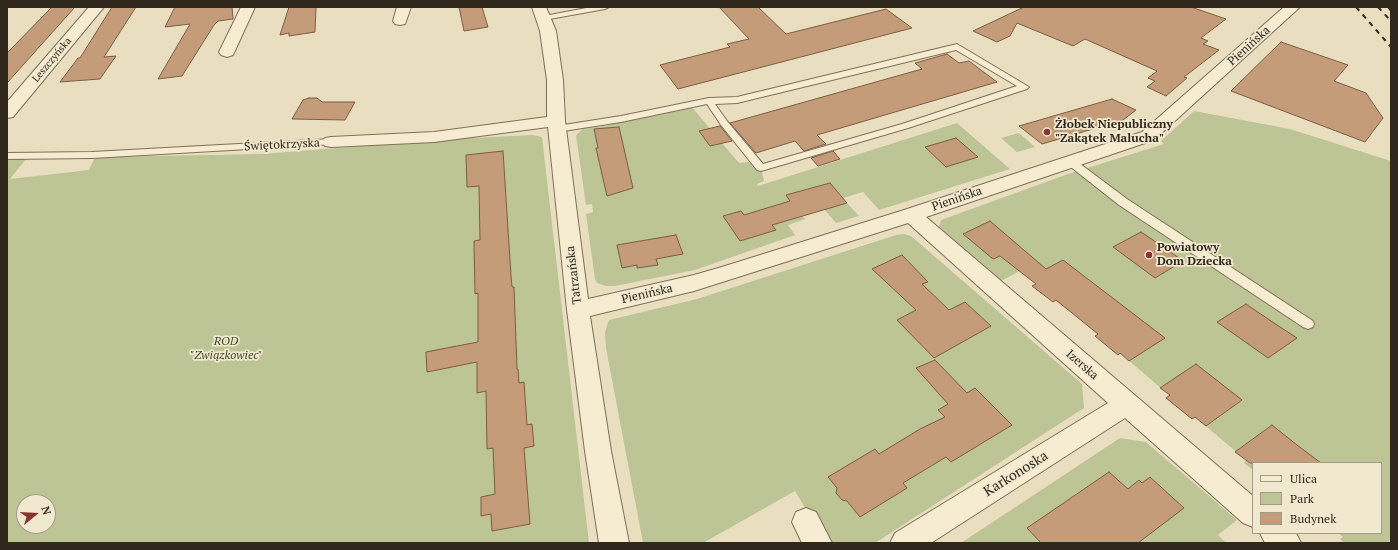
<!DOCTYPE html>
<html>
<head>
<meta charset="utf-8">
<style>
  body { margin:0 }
  #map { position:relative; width:1398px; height:550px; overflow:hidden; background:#e9dfc0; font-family:"PT Serif",serif }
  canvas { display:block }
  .frame { position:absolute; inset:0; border:8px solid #31281d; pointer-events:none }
  .legend { position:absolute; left:1252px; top:462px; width:130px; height:72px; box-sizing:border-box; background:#f1e9cf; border:1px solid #a49c88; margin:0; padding:5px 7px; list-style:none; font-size:12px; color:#31281d }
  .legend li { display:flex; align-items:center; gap:8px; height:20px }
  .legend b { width:20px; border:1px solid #a49c88 }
  .north { position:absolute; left:16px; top:494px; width:40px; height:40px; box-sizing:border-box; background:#f1e9cf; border:1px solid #a49c88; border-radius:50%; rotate:72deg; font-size:11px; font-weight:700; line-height:16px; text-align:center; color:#31281d }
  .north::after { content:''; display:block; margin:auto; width:14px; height:18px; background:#893430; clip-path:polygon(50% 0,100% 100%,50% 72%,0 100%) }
</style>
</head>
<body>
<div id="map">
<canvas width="1398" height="550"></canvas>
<div class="frame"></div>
<ul class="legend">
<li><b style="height:5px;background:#f5ecd2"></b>Ulica</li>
<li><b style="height:11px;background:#bdc596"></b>Park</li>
<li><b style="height:11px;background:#c49c7a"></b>Budynek</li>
</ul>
<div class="north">N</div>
</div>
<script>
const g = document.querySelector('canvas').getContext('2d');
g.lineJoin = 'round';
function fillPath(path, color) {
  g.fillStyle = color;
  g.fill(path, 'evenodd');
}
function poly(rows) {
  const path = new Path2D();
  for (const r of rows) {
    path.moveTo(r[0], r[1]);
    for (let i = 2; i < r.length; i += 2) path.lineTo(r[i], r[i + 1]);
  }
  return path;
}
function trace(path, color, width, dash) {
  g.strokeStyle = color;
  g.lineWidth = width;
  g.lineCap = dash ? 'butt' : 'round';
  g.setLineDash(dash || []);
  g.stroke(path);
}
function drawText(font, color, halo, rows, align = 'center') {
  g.font = font + ' "PT Serif",serif';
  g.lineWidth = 3.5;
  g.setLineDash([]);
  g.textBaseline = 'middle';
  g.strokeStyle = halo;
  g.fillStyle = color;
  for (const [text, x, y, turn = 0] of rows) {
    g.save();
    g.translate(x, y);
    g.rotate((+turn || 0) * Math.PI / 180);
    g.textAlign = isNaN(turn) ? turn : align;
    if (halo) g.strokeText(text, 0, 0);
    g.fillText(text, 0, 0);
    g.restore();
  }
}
const green = poly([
  [691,106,739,163,749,162,762,172,764,181,757,184,758,186,957,123,1010,169,879,210,863,192,843,198,830,183,786,195,805,219,788,225,795,235,695,270,615,286,606,286,597,283,595,279,586,214,593,212,592,204,586,205,576,135,583,129,604,126],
  [1194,111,1290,129,1391,161,1391,543,1344,543,1340,539,1343,537,1338,533,1381,533,1381,463,1253,463,1253,470,1244,463,1246,460,1195,417,1192,419,1166,398,1169,395,1120,353,1118,355,1095,336,1098,334,1064,307,1056,301,1053,302,1033,286,1036,284,1020,271,1001,281,939,227,941,220,1068,174,1164,144,1161,141],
  [1019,133,1035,147,1017,152,1001,138],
  [532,135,542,137,589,543,7,543,7,159,26,159,10,179,89,170,95,157,263,154,435,140],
  [24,502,48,502,48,526,24,526],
  [847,203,859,216,836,223,824,209],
  [904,234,911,236,1082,384,1084,408,875,543,826,543,795,491,703,543,643,543,606,348,605,332,609,320,697,299,896,235],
  [1120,438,1146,442,1237,520,1218,535,1226,543,961,543]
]);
const building = poly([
  [52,7,75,7,7,83,7,53,52,7],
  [112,7,136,7,104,57,116,56,100,79,60,82,78,58,80,58,112,7],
  [175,7,232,7,233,19,218,21,214,25,182,76,158,79,190,24,165,27,175,7],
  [289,7,316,7,315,32,289,36,289,33,280,35,289,7],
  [459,7,482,7,488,27,464,31,459,7],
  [719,7,758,7,786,34,886,9,912,28,678,89,660,65,730,47,727,44,749,39,719,7],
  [1024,7,1191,7,1226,19,1201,38,1208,41,1203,44,1219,50,1184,77,1187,78,1166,96,1147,87,1155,81,1148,78,1157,71,1085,39,1073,46,1017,23,1010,36,997,42,973,31,1024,7],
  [1281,42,1348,65,1334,81,1366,93,1383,118,1365,142,1231,91,1281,42],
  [947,54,959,63,969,61,997,82,817,135,826,144,804,151,795,141,756,153,730,123,922,69,915,63,947,54],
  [309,98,317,98,322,102,355,102,345,120,292,119,303,100,309,98],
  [1112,99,1136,110,1123,120,1042,144,1019,126,1112,99],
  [720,126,732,141,710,146,699,131,720,126],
  [619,127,633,188,607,196,596,148,598,148,594,129,619,127],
  [956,138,978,157,946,167,925,147,956,138],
  [503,151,511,276,512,287,514,287,517,369,518,369,519,383,524,382,527,425,532,424,534,446,524,448,530,524,492,531,491,514,481,516,481,497,495,494,493,448,487,449,486,391,477,393,477,362,427,372,426,352,478,342,478,293,475,294,474,241,480,240,479,186,467,187,466,155,503,151],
  [833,151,840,159,818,166,811,158,833,151],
  [830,183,847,203,772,225,776,230,740,241,723,216,741,211,744,215,790,201,786,195,830,183],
  [990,221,1046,269,1063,260,1165,338,1129,361,1120,353,1118,355,1095,336,1098,334,1056,300,1053,302,1032,286,1036,284,1000,256,993,259,963,234,990,221],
  [1141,232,1165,248,1183,261,1155,278,1113,247,1141,232],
  [676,235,683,254,656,259,658,265,637,268,637,265,622,268,617,245,676,235],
  [902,255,928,282,922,284,949,310,965,302,991,326,934,358,897,320,916,310,872,269,902,255],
  [1246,304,1274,323,1297,338,1268,358,1217,322,1246,304],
  [935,360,967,393,975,388,1012,425,951,462,946,457,903,483,907,488,860,517,847,501,842,500,836,493,837,488,828,477,875,449,879,454,920,429,945,417,938,410,948,404,916,368,935,360],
  [1196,364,1242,400,1206,426,1195,417,1192,419,1166,398,1170,395,1160,388,1196,364],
  [1272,425,1297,445,1321,463,1250,463,1235,452,1272,425],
  [1109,472,1128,489,1139,480,1142,483,1150,477,1184,508,1138,543,1041,543,1027,528,1109,472]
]);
const lane = poly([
  [592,7,609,7,605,9,544,20,540,18,544,16,592,7],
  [957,44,1029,87,1027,89,908,128,761,171,757,170,721,125,707,104,621,122,557,132,552,129,557,126,621,116,709,98,737,97,957,44],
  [956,50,1017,86,902,124,763,164,727,121,715,104,737,103,956,50],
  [331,139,335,140,336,142,335,144,92,158,7,159,7,153,92,152,331,139],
  [1071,159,1075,160,1127,199,1313,321,1314,324,1313,327,1308,329,1303,327,1119,205,1067,164,1066,162,1067,160,1071,159]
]);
const street = poly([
  [89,7,104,7,13,117,7,118,7,102,89,7],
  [241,7,255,7,233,55,227,57,221,55,219,52,241,7],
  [397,7,411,7,405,24,400,25,395,24,393,21,397,7],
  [532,7,546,7,556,31,563,80,565,121,588,299,694,275,725,266,904,210,1142,132,1284,7,1300,7,1154,140,926,217,1253,496,1253,527,1243,523,1125,418,931,543,890,543,895,533,1108,403,908,223,694,291,590,316,611,451,629,543,599,543,585,451,567,310,548,127,434,142,331,147,325,146,322,142,325,138,331,137,434,132,547,117,547,80,540,31,532,7],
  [806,508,816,512,832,543,802,543,792,522,796,512,806,508],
  [1260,533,1296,533,1301,543,1265,543,1260,533]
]);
const rail = poly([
  [1356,7,1391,47],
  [1378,7,1391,21],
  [1388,7,1391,11]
]);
const markers = [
  [1047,132,4,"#893430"],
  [1149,255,4,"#893430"]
];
const farStreetnames = [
  ["Leszczyńska",52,60,-50]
];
const streetNames = [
  ["Pienińska",1249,46,-42],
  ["Świętokrzyska",282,145,-3],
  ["Pienińska",957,199,-19],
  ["Tatrzańska",574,275,-97],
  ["Pienińska",647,294,-13],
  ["Izerska",1082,365,41]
];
const poiNames = [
  ["Żłobek Niepubliczny",1055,125],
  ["\"Zakątek Malucha\"",1055,139],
  ["Powiatowy",1157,248],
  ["Dom Dziecka",1157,262]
];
const parkNames = [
  ["ROD",226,342],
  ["\"Związkowiec\"",226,356]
];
const nearStreetnames = [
  ["Karkonoska",1016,474,-32]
];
fillPath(green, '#bdc596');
fillPath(building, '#c49c7a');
trace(building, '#7d5d42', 1);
trace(lane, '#80705a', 2);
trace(street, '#80705a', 2);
fillPath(lane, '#f5ecd2');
fillPath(street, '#f5ecd2');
trace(rail, '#31281d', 2, [5, 5]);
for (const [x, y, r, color] of markers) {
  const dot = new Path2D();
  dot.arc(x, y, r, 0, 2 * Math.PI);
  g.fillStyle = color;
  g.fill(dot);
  trace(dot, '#f1e9cf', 1.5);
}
drawText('10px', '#31281d', '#f1e9cf', farStreetnames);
drawText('12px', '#31281d', '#f1e9cf', streetNames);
drawText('bold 12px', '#31281d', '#f1e9cf', poiNames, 'left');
drawText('italic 12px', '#404c25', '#f1e9cf', parkNames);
drawText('14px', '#31281d', '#f1e9cf', nearStreetnames);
</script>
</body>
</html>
